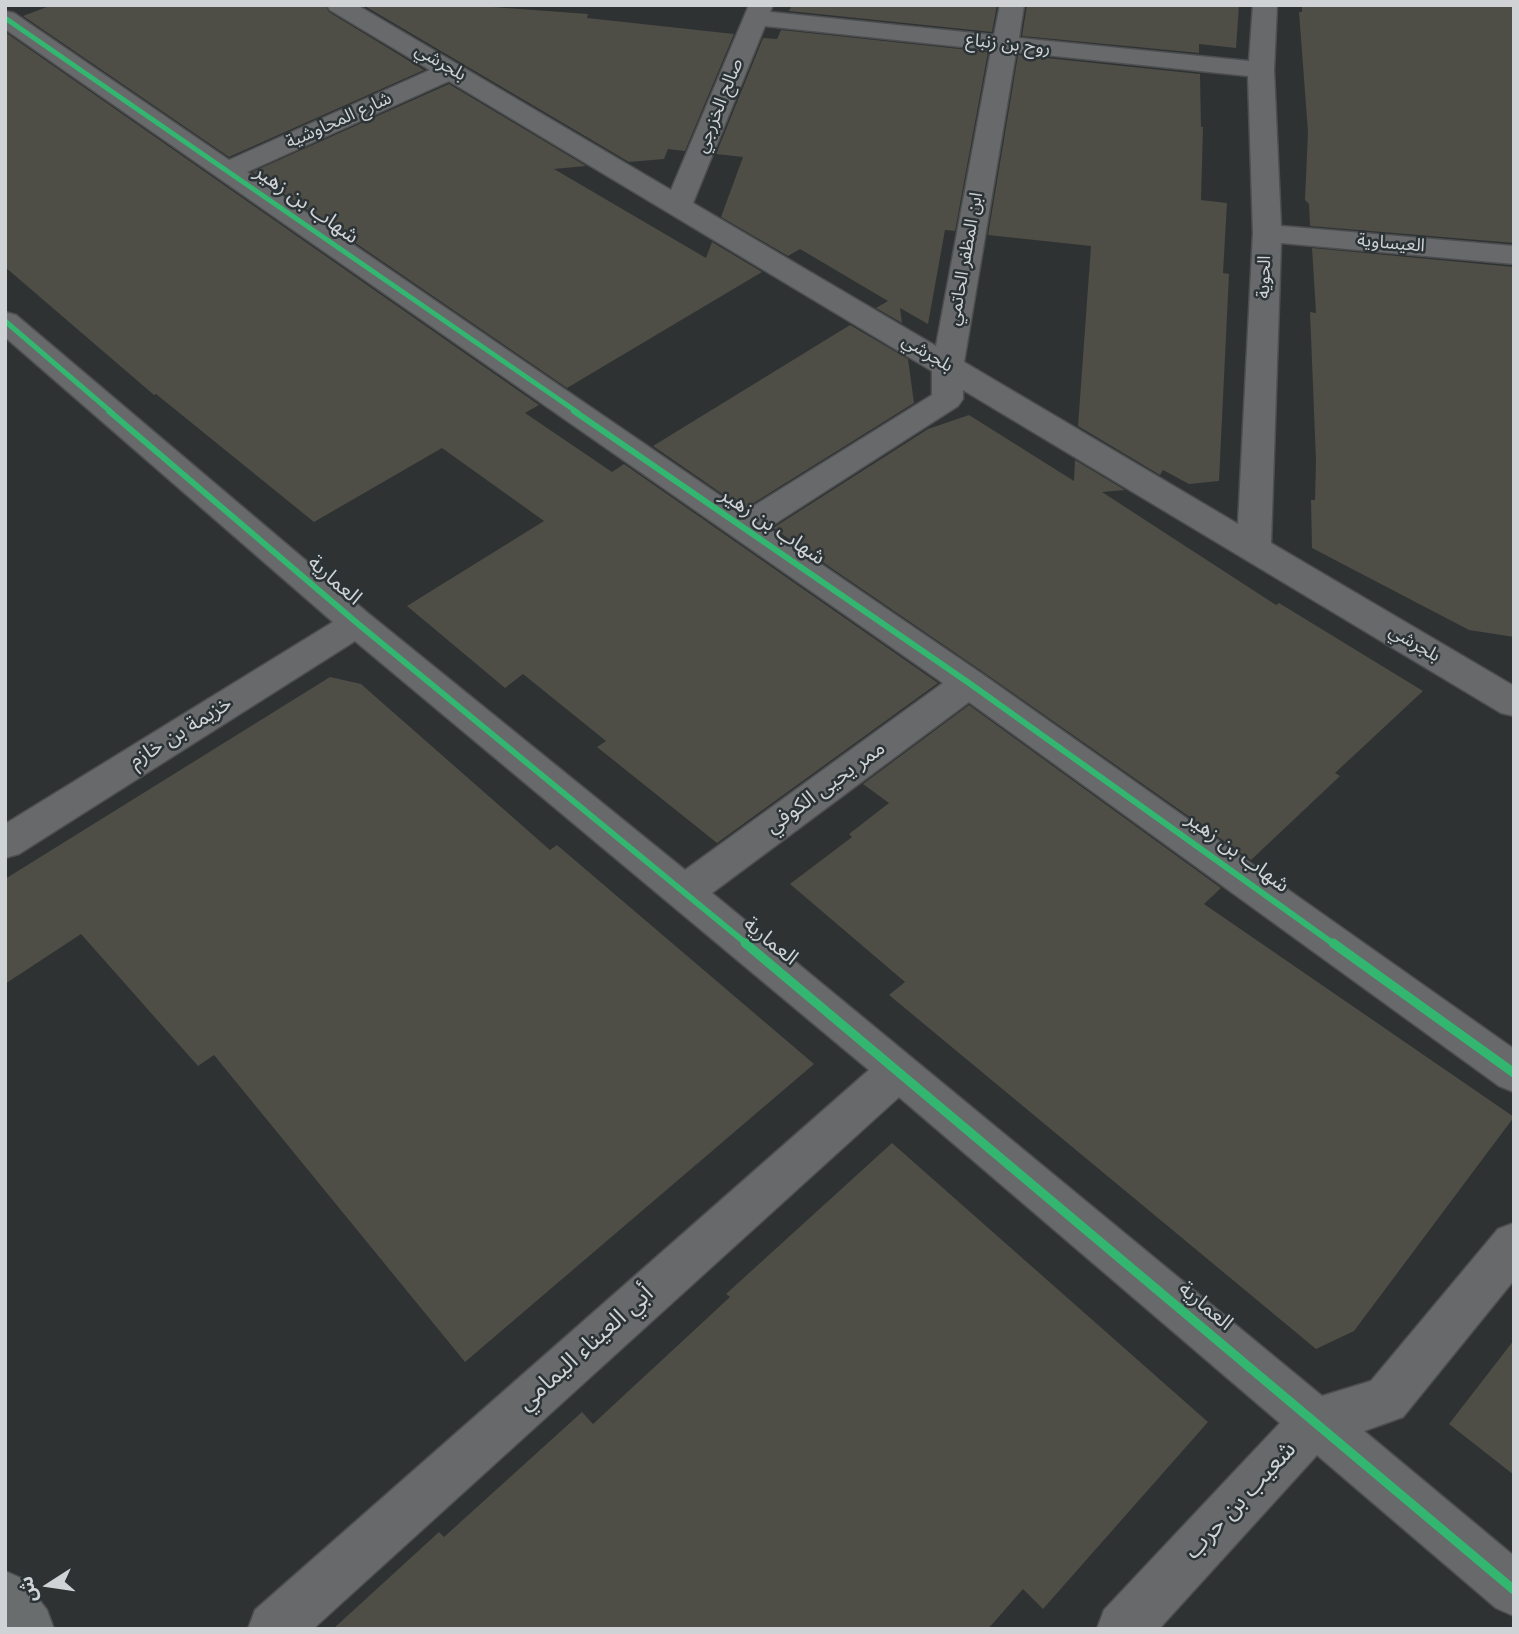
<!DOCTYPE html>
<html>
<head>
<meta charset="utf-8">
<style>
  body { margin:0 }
  #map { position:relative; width:1519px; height:1634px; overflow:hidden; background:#2e3233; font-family:Poppins,"Noto Sans Arabic",sans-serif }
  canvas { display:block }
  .frame { position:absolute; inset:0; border:7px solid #cfd3d6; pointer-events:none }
  .north { position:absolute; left:14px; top:1550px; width:70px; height:70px; -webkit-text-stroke:5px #2b3336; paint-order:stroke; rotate:258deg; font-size:19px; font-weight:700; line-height:28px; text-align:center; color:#cfd3d6 }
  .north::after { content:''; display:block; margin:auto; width:24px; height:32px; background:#cfd3d6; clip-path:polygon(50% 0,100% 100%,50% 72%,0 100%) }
</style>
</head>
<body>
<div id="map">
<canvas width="1519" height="1634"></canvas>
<div class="frame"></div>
<div class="north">ش</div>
</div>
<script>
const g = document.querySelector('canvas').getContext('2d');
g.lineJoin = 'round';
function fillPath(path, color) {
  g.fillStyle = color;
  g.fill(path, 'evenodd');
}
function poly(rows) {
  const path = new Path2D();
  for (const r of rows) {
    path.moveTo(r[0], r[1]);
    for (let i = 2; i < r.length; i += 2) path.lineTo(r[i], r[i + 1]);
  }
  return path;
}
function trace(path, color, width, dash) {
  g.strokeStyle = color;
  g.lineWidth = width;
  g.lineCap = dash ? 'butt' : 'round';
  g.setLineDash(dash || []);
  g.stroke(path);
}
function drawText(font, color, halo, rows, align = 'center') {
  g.font = font + ' Poppins,"Noto Sans Arabic",sans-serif';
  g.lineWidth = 5;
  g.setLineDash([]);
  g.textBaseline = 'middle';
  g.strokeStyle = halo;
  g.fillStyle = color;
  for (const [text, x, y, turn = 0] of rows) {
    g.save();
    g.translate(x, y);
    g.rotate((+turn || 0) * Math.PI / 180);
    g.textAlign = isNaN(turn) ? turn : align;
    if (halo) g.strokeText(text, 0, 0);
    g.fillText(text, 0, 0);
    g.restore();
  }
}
const building = poly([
  [52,5,325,5,329,12,424,70,229,157,23,16],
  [363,5,466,5,588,14,587,18,734,34,685,151,668,149,664,159,629,162],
  [792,5,997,5,992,32,789,11],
  [1027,5,1239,5,1236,48,1199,44,1199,53,1022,36],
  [1302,5,1514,5,1514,243,1310,226,1309,204,1305,200,1308,132,1299,12,1302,12],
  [781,30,988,52,955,231,945,230,928,324,900,308,902,323,876,308,888,301,800,249,788,256,721,217,743,157,716,154,763,38,777,39],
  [5,32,539,405,525,413,612,472,624,464,938,683,717,843,597,747,606,741,523,674,505,688,407,606,544,521,442,448,314,522,156,394,154,395,5,267],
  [1018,55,1200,74,1201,127,1203,127,1201,200,1227,203,1223,273,1229,274,1219,481,1189,484,1163,470,1160,475,1078,426,1091,246,988,235],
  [449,84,586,166,554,169,706,258,712,242,762,272,567,388,252,172],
  [1312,248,1514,267,1514,637,1469,630,1312,548,1311,500,1315,500,1316,461,1310,312,1316,313],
  [850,325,908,359,914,403,744,509,653,446],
  [969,415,1074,481,1075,460,1125,490,1102,492,1276,605,1279,603,1423,691,1335,773,1340,776,1251,860,983,672,773,528,928,429],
  [330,677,361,684,550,850,557,845,814,1064,465,1362,214,1055,198,1066,81,934,5,984,5,879],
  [969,705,1221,888,1204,904,1514,1117,1354,1331,1316,1349,889,995,905,982,790,884,852,837,849,834,889,803,863,784],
  [892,1143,1208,1422,1043,1609,1023,1589,988,1629,333,1629,439,1532,444,1537,582,1412,593,1424,730,1297,726,1294],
  [1514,1340,1514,1475,1449,1424]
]);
const street = poly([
  [327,5,357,5,671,190,749,5,773,5,770,12,994,35,1000,5,1024,5,1019,38,1249,61,1253,5,1277,5,1274,70,1281,226,1514,246,1514,264,1281,243,1271,543,1514,686,1514,716,1501,713,963,390,963,399,958,406,768,528,982,674,1514,1049,1514,1092,1499,1086,969,702,712,893,1322,1396,1371,1381,1498,1229,1514,1223,1514,1280,1403,1417,1364,1431,1514,1556,1514,1616,1496,1608,1317,1455,1159,1629,1097,1629,1104,1610,1280,1423,899,1097,313,1629,248,1629,255,1610,869,1070,355,641,19,854,5,858,5,824,333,622,5,337,5,312,16,315,369,614,685,870,943,683,5,29,5,11,14,13,229,160,430,70,330,10,327,5],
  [765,26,991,50,936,346,693,203,765,26],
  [1016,52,1248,76,1253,233,1238,524,964,362,1016,52],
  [449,81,932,371,932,395,744,512,247,172,449,81]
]);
const secondary = poly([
  [5,1571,23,1579,47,1610,54,1629,5,1629,5,1571]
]);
const cyclewayFar2 = poly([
  [5,18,577,412],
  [5,321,111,412]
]);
const cyclewayFar1 = poly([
  [109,411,357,623,748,945],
  [574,411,969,683,1335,945]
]);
const cycleway = poly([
  [745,943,1514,1590],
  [1333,943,1514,1073]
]);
const farStreetnames = [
  ["روح بن زنباع",1008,45,6],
  ["بلجرشي",440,63,30],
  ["صالح الخزرجي",720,106,-68],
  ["شارع المحاوشية",339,121,-24],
  ["العيساوية",1391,244,5],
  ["ابن المظفر الحاتمي",966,259,-80],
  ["الحوية",1265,277,-88],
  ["بلجرشي",927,354,31],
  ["بلجرشي",1414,644,30]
];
const streetNames = [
  ["شهاب بن زهير",306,205,35],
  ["شهاب بن زهير",772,527,34],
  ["العمارية",334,581,41],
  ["خزيمة بن خازم",181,733,-32],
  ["ممر يحيى الكوفي",826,788,-36],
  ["شهاب بن زهير",1237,853,36],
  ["العمارية",770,942,39],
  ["العمارية",1205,1307,40]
];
const nearStreetnames = [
  ["أبي العيناء اليمامي",586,1349,-42],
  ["شعيب بن حرب",1241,1501,-47]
];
fillPath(building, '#4e4d46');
trace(street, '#4c4e50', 3);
trace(secondary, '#4c4e50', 3);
fillPath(street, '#68696a');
fillPath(secondary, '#6a6d6e');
trace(cyclewayFar2, '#33b770', 5);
trace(cyclewayFar1, '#33b770', 6);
trace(cycleway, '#33b770', 9);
drawText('18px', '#cfd3d6', '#2b3336', farStreetnames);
drawText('21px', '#cfd3d6', '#2b3336', streetNames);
drawText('24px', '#cfd3d6', '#2b3336', nearStreetnames);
</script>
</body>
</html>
